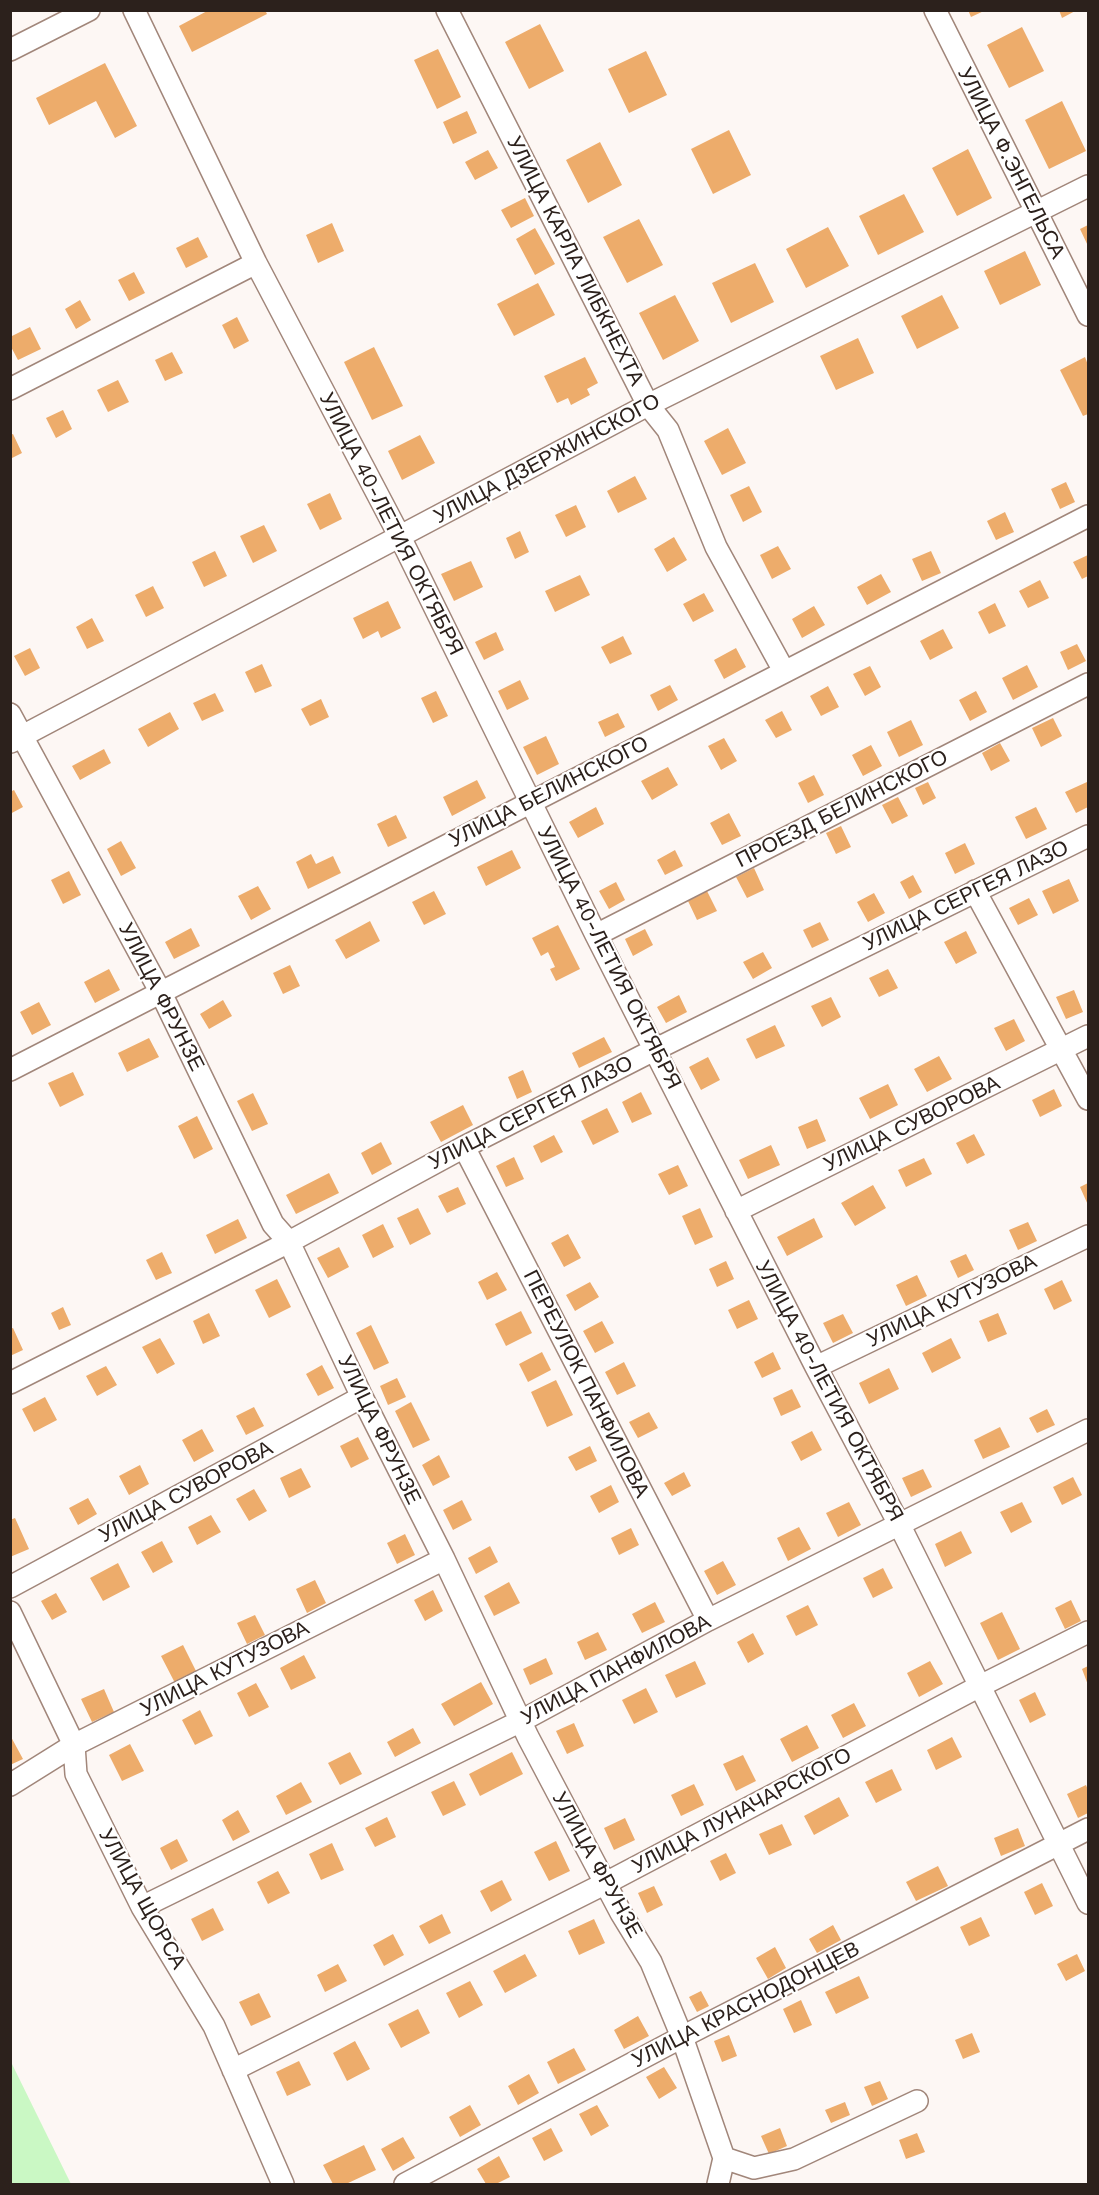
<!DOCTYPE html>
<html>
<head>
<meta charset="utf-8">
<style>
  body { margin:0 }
  #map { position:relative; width:1099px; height:2195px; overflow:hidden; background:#fdf7f4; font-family:"Work Sans",sans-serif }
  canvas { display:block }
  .frame { position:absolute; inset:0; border:12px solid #2c211c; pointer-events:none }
</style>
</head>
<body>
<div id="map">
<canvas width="1099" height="2195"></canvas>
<div class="frame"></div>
</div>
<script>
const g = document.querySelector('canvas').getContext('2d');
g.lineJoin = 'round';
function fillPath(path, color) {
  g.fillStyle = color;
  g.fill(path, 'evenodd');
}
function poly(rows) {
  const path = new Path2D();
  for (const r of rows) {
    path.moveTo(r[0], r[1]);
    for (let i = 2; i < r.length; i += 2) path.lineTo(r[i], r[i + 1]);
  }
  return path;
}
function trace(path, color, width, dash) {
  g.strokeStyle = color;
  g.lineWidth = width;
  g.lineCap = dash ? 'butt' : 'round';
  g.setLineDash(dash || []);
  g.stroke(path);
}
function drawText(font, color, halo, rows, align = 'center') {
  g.font = font + ' "Work Sans",sans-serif';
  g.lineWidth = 4.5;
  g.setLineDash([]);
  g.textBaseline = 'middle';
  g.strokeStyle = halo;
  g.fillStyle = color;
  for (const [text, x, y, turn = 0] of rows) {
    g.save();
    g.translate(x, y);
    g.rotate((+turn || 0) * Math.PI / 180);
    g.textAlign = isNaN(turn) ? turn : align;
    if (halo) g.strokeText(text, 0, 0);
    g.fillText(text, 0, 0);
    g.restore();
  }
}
const green = poly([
  [11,2062,71,2184,11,2184]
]);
const building = poly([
  [209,10,265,10,267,14,192,52,179,26],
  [968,10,986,10,971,17],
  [1059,10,1077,10,1062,18],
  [540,24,564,71,529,89,505,42],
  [1022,27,1044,71,1009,88,987,45],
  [438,49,461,97,437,109,414,60],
  [646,51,667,95,629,113,608,69],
  [105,63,137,126,115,138,96,101,49,125,36,98],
  [1062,101,1086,151,1049,169,1025,120],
  [467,111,477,133,453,144,443,122],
  [729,130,751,175,713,194,691,149],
  [600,142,622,185,588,203,566,160],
  [968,149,992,198,957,216,932,168],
  [488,150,498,168,475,180,465,162],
  [904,194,924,232,878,255,859,216],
  [525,198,534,216,511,228,501,210],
  [639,219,663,265,627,283,603,237],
  [332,223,344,251,318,263,306,235],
  [1088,225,1088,246,1080,229],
  [828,227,849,266,806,288,786,249],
  [535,228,555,264,535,275,516,239],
  [198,237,208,257,186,268,176,248],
  [1025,251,1041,285,1000,305,984,271],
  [755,263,774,302,731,323,712,283],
  [134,272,145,293,129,301,118,280],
  [538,283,555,315,514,336,497,304],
  [675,295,699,341,663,360,639,313],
  [942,295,959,328,917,349,901,316],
  [80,300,91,320,76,329,65,309],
  [237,317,249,341,234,349,222,325],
  [30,327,41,349,18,360,10,345,10,337],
  [858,338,874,373,836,390,820,356],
  [374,347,403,406,372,420,344,362],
  [172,352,183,373,165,381,155,360],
  [585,357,598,383,587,389,590,395,571,405,568,398,557,403,544,376],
  [1085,357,1088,365,1088,414,1083,416,1060,370],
  [118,380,129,402,108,412,97,390],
  [63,410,72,429,56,438,46,418],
  [728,428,746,463,722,475,704,441],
  [13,434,22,453,10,459,10,435],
  [420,435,435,463,402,480,388,451],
  [635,476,647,499,618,513,607,491],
  [1066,482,1075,502,1060,509,1051,489],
  [749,486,762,512,743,522,730,495],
  [330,493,342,519,320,530,307,504],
  [576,505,586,527,566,537,555,515],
  [1005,512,1014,532,996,540,987,521],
  [264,525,277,551,253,563,240,536],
  [520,531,529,552,515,559,506,538],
  [674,537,687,560,667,572,654,549],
  [778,546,791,569,772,579,760,555],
  [215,551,227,576,204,587,192,562],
  [931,551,941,573,922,581,912,559],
  [1088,555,1088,576,1082,579,1073,562],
  [471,561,483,587,454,601,441,574],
  [881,574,891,592,867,605,857,587],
  [580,575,590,595,555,612,545,591],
  [1040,580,1049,598,1028,608,1019,591],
  [153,586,164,608,146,617,135,595],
  [704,593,714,611,693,622,683,604],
  [388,601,401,628,381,638,378,631,363,639,353,618],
  [995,603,1006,626,989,634,978,612],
  [814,606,825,625,802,638,792,619],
  [92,618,104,641,87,649,76,627],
  [943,629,953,648,930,660,920,641],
  [496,632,504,650,484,660,475,642],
  [623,636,632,654,610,664,601,647],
  [1077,644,1086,661,1068,670,1060,652],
  [30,648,40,668,25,676,14,656],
  [736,648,746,667,724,679,714,660],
  [262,664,272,686,255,693,245,672],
  [1027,665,1038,687,1013,700,1002,678],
  [870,666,881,687,865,696,853,674],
  [520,680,529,699,507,710,498,691],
  [670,685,678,700,658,711,650,695],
  [828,686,839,707,821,716,810,696],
  [436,691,448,716,433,723,421,698],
  [976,691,987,712,970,721,959,700],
  [215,693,224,711,202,721,193,703],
  [321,699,329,717,310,726,301,709],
  [782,711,792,730,776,738,765,720],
  [170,712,179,729,148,747,138,729],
  [618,713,625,727,605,737,598,722],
  [1053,718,1062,736,1041,747,1032,728],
  [911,720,923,745,899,757,887,732],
  [546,736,559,764,537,775,523,747],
  [724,738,737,761,721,770,708,746],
  [1000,743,1010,761,991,771,982,753],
  [871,745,882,766,863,776,852,755],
  [104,749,111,763,80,780,72,766],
  [668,767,678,785,652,800,641,781],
  [814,775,824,795,808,803,798,783],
  [477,780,486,798,452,816,443,797],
  [928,782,936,798,923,805,915,788],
  [1087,782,1088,786,1088,807,1076,813,1065,792],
  [14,790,23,807,10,814,10,792],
  [898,797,908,816,892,824,882,805],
  [596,807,604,824,578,838,569,822],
  [1036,807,1047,829,1026,839,1015,817],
  [729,813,741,836,722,845,710,823],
  [396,815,407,838,388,847,377,824],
  [841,826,851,847,836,854,826,833],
  [121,841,136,868,121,876,107,849],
  [965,843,975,864,955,874,945,853],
  [512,850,521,868,486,886,477,867],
  [675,850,683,866,665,875,657,860],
  [311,854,316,864,333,856,341,873,308,889,296,862],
  [754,868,764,890,747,898,736,877],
  [69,871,81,895,63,904,51,880],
  [913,875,922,892,909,899,900,882],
  [1069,879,1079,901,1053,914,1042,891],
  [616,882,625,900,609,909,599,891],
  [258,886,271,909,251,920,238,896],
  [434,891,446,914,424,925,412,902],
  [707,891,717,911,697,920,688,901],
  [874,893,885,913,868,922,857,902],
  [1029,898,1038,915,1018,925,1009,908],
  [370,921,380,941,346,959,335,940],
  [820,922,829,940,812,948,803,930],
  [558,925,580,969,556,981,550,969,555,967,548,952,541,956,532,938],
  [191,928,200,946,174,959,165,942],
  [645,929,653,945,633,956,625,939],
  [966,931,977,953,956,964,944,942],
  [763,952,772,968,753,979,743,962],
  [290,965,300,986,283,994,273,973],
  [109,969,120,990,95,1003,84,982],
  [888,969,898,988,879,997,869,978],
  [1074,990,1083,1012,1066,1019,1056,997],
  [679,995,687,1012,666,1023,657,1007],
  [831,997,841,1017,822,1027,811,1006],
  [223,1000,232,1016,209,1029,200,1014],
  [39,1002,51,1025,32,1035,20,1012],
  [1014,1019,1025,1041,1006,1051,994,1028],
  [775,1025,785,1046,756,1059,746,1039],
  [604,1037,612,1052,579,1068,572,1053],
  [149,1038,159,1057,127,1072,118,1053],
  [939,1056,952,1079,927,1092,914,1069],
  [708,1057,720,1080,701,1090,689,1067],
  [523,1070,532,1092,517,1099,508,1077],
  [73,1072,84,1095,60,1107,48,1083],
  [888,1084,898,1105,870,1119,859,1098],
  [1054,1089,1062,1106,1040,1117,1032,1100],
  [641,1092,652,1114,632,1123,622,1102],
  [253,1093,268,1124,252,1131,237,1101],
  [463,1105,473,1125,441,1142,430,1122],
  [607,1108,619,1132,593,1145,581,1121],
  [197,1116,213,1149,194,1159,178,1126],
  [817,1119,826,1141,807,1149,798,1127],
  [974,1134,985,1155,967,1164,956,1143],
  [554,1135,563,1152,541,1163,533,1146],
  [381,1142,392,1164,372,1175,361,1153],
  [771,1145,780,1165,748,1179,739,1160],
  [514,1157,524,1179,506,1187,496,1166],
  [924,1158,932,1174,906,1187,898,1170],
  [678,1165,688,1186,669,1195,658,1174],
  [329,1173,339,1193,296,1214,286,1195],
  [1088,1183,1088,1205,1080,1187],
  [873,1185,886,1208,855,1226,841,1203],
  [458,1187,466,1204,447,1213,438,1196],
  [418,1208,431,1234,410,1245,397,1218],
  [700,1208,713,1237,695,1245,682,1216],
  [814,1218,823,1237,787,1256,777,1237],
  [238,1219,247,1238,215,1254,206,1235],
  [1028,1222,1037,1241,1018,1250,1009,1230],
  [383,1224,394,1247,373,1258,362,1235],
  [568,1234,581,1258,564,1267,551,1243],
  [339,1247,349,1267,328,1278,317,1258],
  [162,1252,172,1273,156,1280,146,1260],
  [966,1254,974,1270,958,1278,950,1261],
  [726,1261,734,1279,717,1287,709,1269],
  [497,1272,507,1290,487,1300,478,1282],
  [917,1275,927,1296,906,1306,896,1285],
  [277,1279,291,1307,269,1318,255,1290],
  [1062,1280,1072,1301,1054,1310,1044,1289],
  [590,1282,599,1297,575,1311,566,1295],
  [749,1300,758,1319,737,1329,728,1310],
  [63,1307,71,1325,59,1330,51,1313],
  [521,1311,532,1333,506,1346,495,1324],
  [209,1313,220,1336,203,1344,193,1321],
  [998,1313,1007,1334,988,1342,979,1321],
  [843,1314,853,1333,833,1343,823,1323],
  [602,1321,614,1343,595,1353,583,1331],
  [371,1325,389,1363,374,1370,356,1333],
  [13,1328,23,1350,10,1356,10,1329],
  [160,1338,175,1364,157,1374,142,1347],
  [951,1338,961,1358,932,1373,922,1353],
  [542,1352,551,1370,528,1382,519,1364],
  [773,1352,781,1369,762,1378,754,1362],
  [624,1362,636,1386,617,1395,605,1372],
  [322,1365,334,1388,318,1396,306,1374],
  [106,1366,117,1385,97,1396,86,1376],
  [889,1368,899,1389,869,1404,859,1383],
  [397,1378,406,1397,388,1405,380,1386],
  [556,1380,573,1415,547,1427,531,1392],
  [792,1389,801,1407,781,1416,773,1398],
  [45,1397,57,1420,34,1432,22,1409],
  [411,1402,430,1440,413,1448,395,1411],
  [254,1407,264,1426,246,1435,236,1416],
  [1047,1409,1055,1425,1037,1433,1029,1418],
  [649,1412,658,1428,638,1438,629,1422],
  [1000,1427,1010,1447,983,1459,974,1440],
  [202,1429,214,1451,194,1462,182,1440],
  [812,1431,822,1450,801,1461,791,1442],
  [358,1437,369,1459,351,1468,340,1446],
  [590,1446,597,1461,576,1471,568,1457],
  [439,1455,450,1477,433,1486,422,1465],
  [140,1465,149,1484,129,1495,119,1476],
  [301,1468,311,1487,289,1498,280,1478],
  [923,1469,932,1487,911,1497,902,1478],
  [684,1472,691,1486,672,1496,664,1483],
  [1073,1477,1082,1495,1062,1505,1053,1487],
  [611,1485,619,1502,599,1513,590,1496],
  [254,1489,267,1511,249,1521,236,1499],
  [88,1498,97,1514,78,1525,69,1508],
  [462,1500,472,1520,453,1530,443,1510],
  [849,1502,861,1525,838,1537,826,1513],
  [1022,1502,1032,1522,1011,1533,1000,1512],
  [211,1515,221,1532,197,1545,188,1527],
  [15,1518,29,1549,10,1557,10,1520],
  [799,1527,811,1549,788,1561,777,1538],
  [631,1528,639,1545,619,1555,611,1538],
  [961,1531,972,1553,945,1567,935,1544],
  [405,1534,415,1555,397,1564,387,1543],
  [162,1541,173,1562,153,1573,141,1552],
  [490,1546,498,1562,476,1574,468,1558],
  [723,1561,736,1585,717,1595,704,1571],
  [118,1563,130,1587,103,1601,90,1578],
  [883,1568,893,1588,873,1598,863,1578],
  [315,1580,326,1603,307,1613,296,1589],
  [509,1582,520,1603,494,1616,484,1596],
  [433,1590,443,1611,425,1621,414,1600],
  [56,1593,67,1612,52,1620,41,1601],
  [1071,1600,1081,1621,1065,1629,1055,1608],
  [655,1602,665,1622,642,1633,632,1614],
  [808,1605,818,1625,796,1636,786,1616],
  [1002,1612,1020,1649,998,1660,980,1623],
  [255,1615,265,1635,247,1644,237,1623],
  [598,1632,607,1650,585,1660,577,1642],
  [753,1633,764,1654,748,1663,737,1642],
  [183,1645,197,1673,175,1683,161,1656],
  [304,1655,316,1678,291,1690,280,1668],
  [546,1658,553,1674,530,1685,523,1669],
  [695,1661,706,1684,676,1698,665,1675],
  [930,1661,943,1684,919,1697,907,1673],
  [1088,1666,1088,1685,1082,1669],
  [481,1682,493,1704,454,1726,441,1704],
  [256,1683,269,1707,249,1717,237,1693],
  [646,1688,658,1712,634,1724,622,1700],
  [104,1689,114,1712,92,1722,81,1699],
  [1035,1692,1046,1715,1030,1723,1019,1700],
  [854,1703,866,1726,843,1738,831,1715],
  [200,1710,213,1736,195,1745,182,1720],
  [574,1723,584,1746,567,1754,556,1731],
  [807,1725,819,1748,792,1762,780,1739],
  [413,1728,421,1743,395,1757,387,1742],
  [10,1735,23,1759,10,1765],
  [952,1737,962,1757,936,1770,927,1750],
  [130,1744,144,1771,122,1781,109,1755],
  [350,1752,362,1774,340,1785,328,1763],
  [512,1752,523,1774,480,1796,469,1774],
  [743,1755,756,1781,736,1791,723,1764],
  [892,1769,902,1790,876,1803,865,1782],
  [454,1781,466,1805,443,1816,431,1792],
  [301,1782,312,1802,286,1815,276,1796],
  [694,1784,704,1805,681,1816,671,1795],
  [1086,1785,1088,1790,1088,1813,1078,1818,1067,1794],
  [839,1797,849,1816,814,1835,804,1816],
  [238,1810,250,1832,233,1841,222,1820],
  [387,1817,396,1837,375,1847,365,1828],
  [625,1818,635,1840,614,1850,604,1828],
  [782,1824,792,1845,769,1855,759,1834],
  [1018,1828,1025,1846,1001,1856,994,1838],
  [177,1839,188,1861,171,1870,160,1848],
  [556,1841,570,1871,549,1881,534,1852],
  [332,1843,344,1870,321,1880,309,1854],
  [726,1853,736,1873,720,1881,710,1861],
  [938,1866,948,1886,916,1901,906,1882],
  [278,1871,290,1893,268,1904,257,1882],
  [502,1880,512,1900,491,1912,480,1891],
  [1042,1883,1053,1906,1035,1915,1024,1892],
  [654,1886,663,1905,647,1913,638,1893],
  [213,1908,224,1930,202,1941,191,1919],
  [442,1914,451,1933,429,1944,419,1926],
  [981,1917,990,1936,969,1946,960,1927],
  [594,1919,605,1943,579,1955,568,1931],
  [833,1925,841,1940,817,1953,809,1939],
  [393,1934,404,1955,384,1966,373,1945],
  [775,1947,786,1968,768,1979,756,1958],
  [525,1954,537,1976,505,1993,493,1971],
  [1077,1954,1085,1971,1066,1981,1057,1964],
  [338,1964,347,1981,325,1992,317,1975],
  [859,1976,869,1998,836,2014,825,1992],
  [470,1981,483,2005,459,2018,446,1993],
  [701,1991,709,2006,697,2012,689,1997],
  [259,1993,271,2017,251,2026,239,2002],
  [801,2000,812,2025,794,2033,783,2009],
  [418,2009,430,2033,401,2048,388,2024],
  [638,2016,649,2036,624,2049,614,2030],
  [972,2033,980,2052,963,2059,955,2040],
  [729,2035,737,2056,722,2062,714,2041],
  [355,2041,370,2069,347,2081,333,2053],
  [574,2048,586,2070,558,2084,547,2062],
  [299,2061,311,2085,287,2096,276,2072],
  [664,2067,677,2088,659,2099,646,2077],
  [529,2074,539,2093,518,2105,508,2086],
  [880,2081,888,2099,872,2106,864,2087],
  [845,2102,850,2115,831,2123,825,2110],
  [470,2105,481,2125,460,2137,449,2117],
  [597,2105,609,2126,591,2136,579,2114],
  [551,2128,563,2151,544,2161,532,2138],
  [780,2128,787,2146,769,2154,761,2136],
  [917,2133,925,2152,906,2159,899,2140],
  [403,2137,415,2158,393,2171,381,2149],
  [364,2145,376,2170,346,2184,333,2184,323,2165],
  [499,2156,510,2177,496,2184,486,2184,477,2169]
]);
const minor = poly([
  [134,10,256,263,400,537,596,935,816,1367,899,1524,1088,1903],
  [447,10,648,405,668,430,716,547,784,671],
  [935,10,1088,315],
  [10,50,89,10],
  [10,389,256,263],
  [10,714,160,991,273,1224,289,1242,362,1397,444,1559,528,1737,621,1913,651,1962,682,2037,724,2158],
  [11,742,648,405,1088,186],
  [975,891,1088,1099],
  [596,935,1088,684],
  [10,1070,1088,516],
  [464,1147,708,1620],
  [736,1211,1088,1036],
  [816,1367,1088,1236],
  [10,1383,289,1242,464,1147,654,1050,1088,836],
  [10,1587,362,1397],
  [10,1612,74,1745,76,1774,142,1907,214,2026,283,2184],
  [10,1785,74,1745,444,1559],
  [142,1907,521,1721,708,1620,1088,1430],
  [233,2070,606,1883,980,1686,1088,1632],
  [405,2184,682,2037,1088,1829],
  [718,2184,724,2158,754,2168,794,2159,917,2101]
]);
const streetNames = [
  ["УЛИЦА Ф.ЭНГЕЛЬСА",1011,163,63],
  ["УЛИЦА КАРЛА ЛИБКНЕХТА",575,261,63],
  ["УЛИЦА ДЗЕРЖИНСКОГО",547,459,-28],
  ["УЛИЦА 40-ЛЕТИЯ ОКТЯБРЯ",391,524,63],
  ["УЛИЦА БЕЛИНСКОГО",549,792,-27],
  ["ПРОЕЗД БЕЛИНСКОГО",842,809,-27],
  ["УЛИЦА СЕРГЕЯ ЛАЗО",966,896,-26],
  ["УЛИЦА 40-ЛЕТИЯ ОКТЯБРЯ",609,958,63],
  ["УЛИЦА ФРУНЗЕ",161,997,63],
  ["УЛИЦА СЕРГЕЯ ЛАЗО",531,1113,-27],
  ["УЛИЦА СУВОРОВА",912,1124,-26],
  ["УЛИЦА КУТУЗОВА",952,1301,-26],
  ["ПЕРЕУЛОК ПАНФИЛОВА",586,1384,63],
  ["УЛИЦА 40-ЛЕТИЯ ОКТЯБРЯ",829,1391,62],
  ["УЛИЦА ФРУНЗЕ",379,1430,64],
  ["УЛИЦА СУВОРОВА",186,1492,-28],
  ["УЛИЦА КУТУЗОВА",225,1669,-27],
  ["УЛИЦА ПАНФИЛОВА",616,1670,-28],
  ["УЛИЦА ЛУНАЧАРСКОГО",742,1811,-28],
  ["УЛИЦА ФРУНЗЕ",597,1865,61],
  ["УЛИЦА ЩОРСА",142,1899,61],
  ["УЛИЦА КРАСНОДОНЦЕВ",746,2005,-27]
];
fillPath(green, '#caf8c4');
fillPath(building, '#edac6b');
trace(minor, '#a1867a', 24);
trace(minor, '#fff', 21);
drawText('21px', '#2c211c', '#fff', streetNames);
</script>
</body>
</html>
